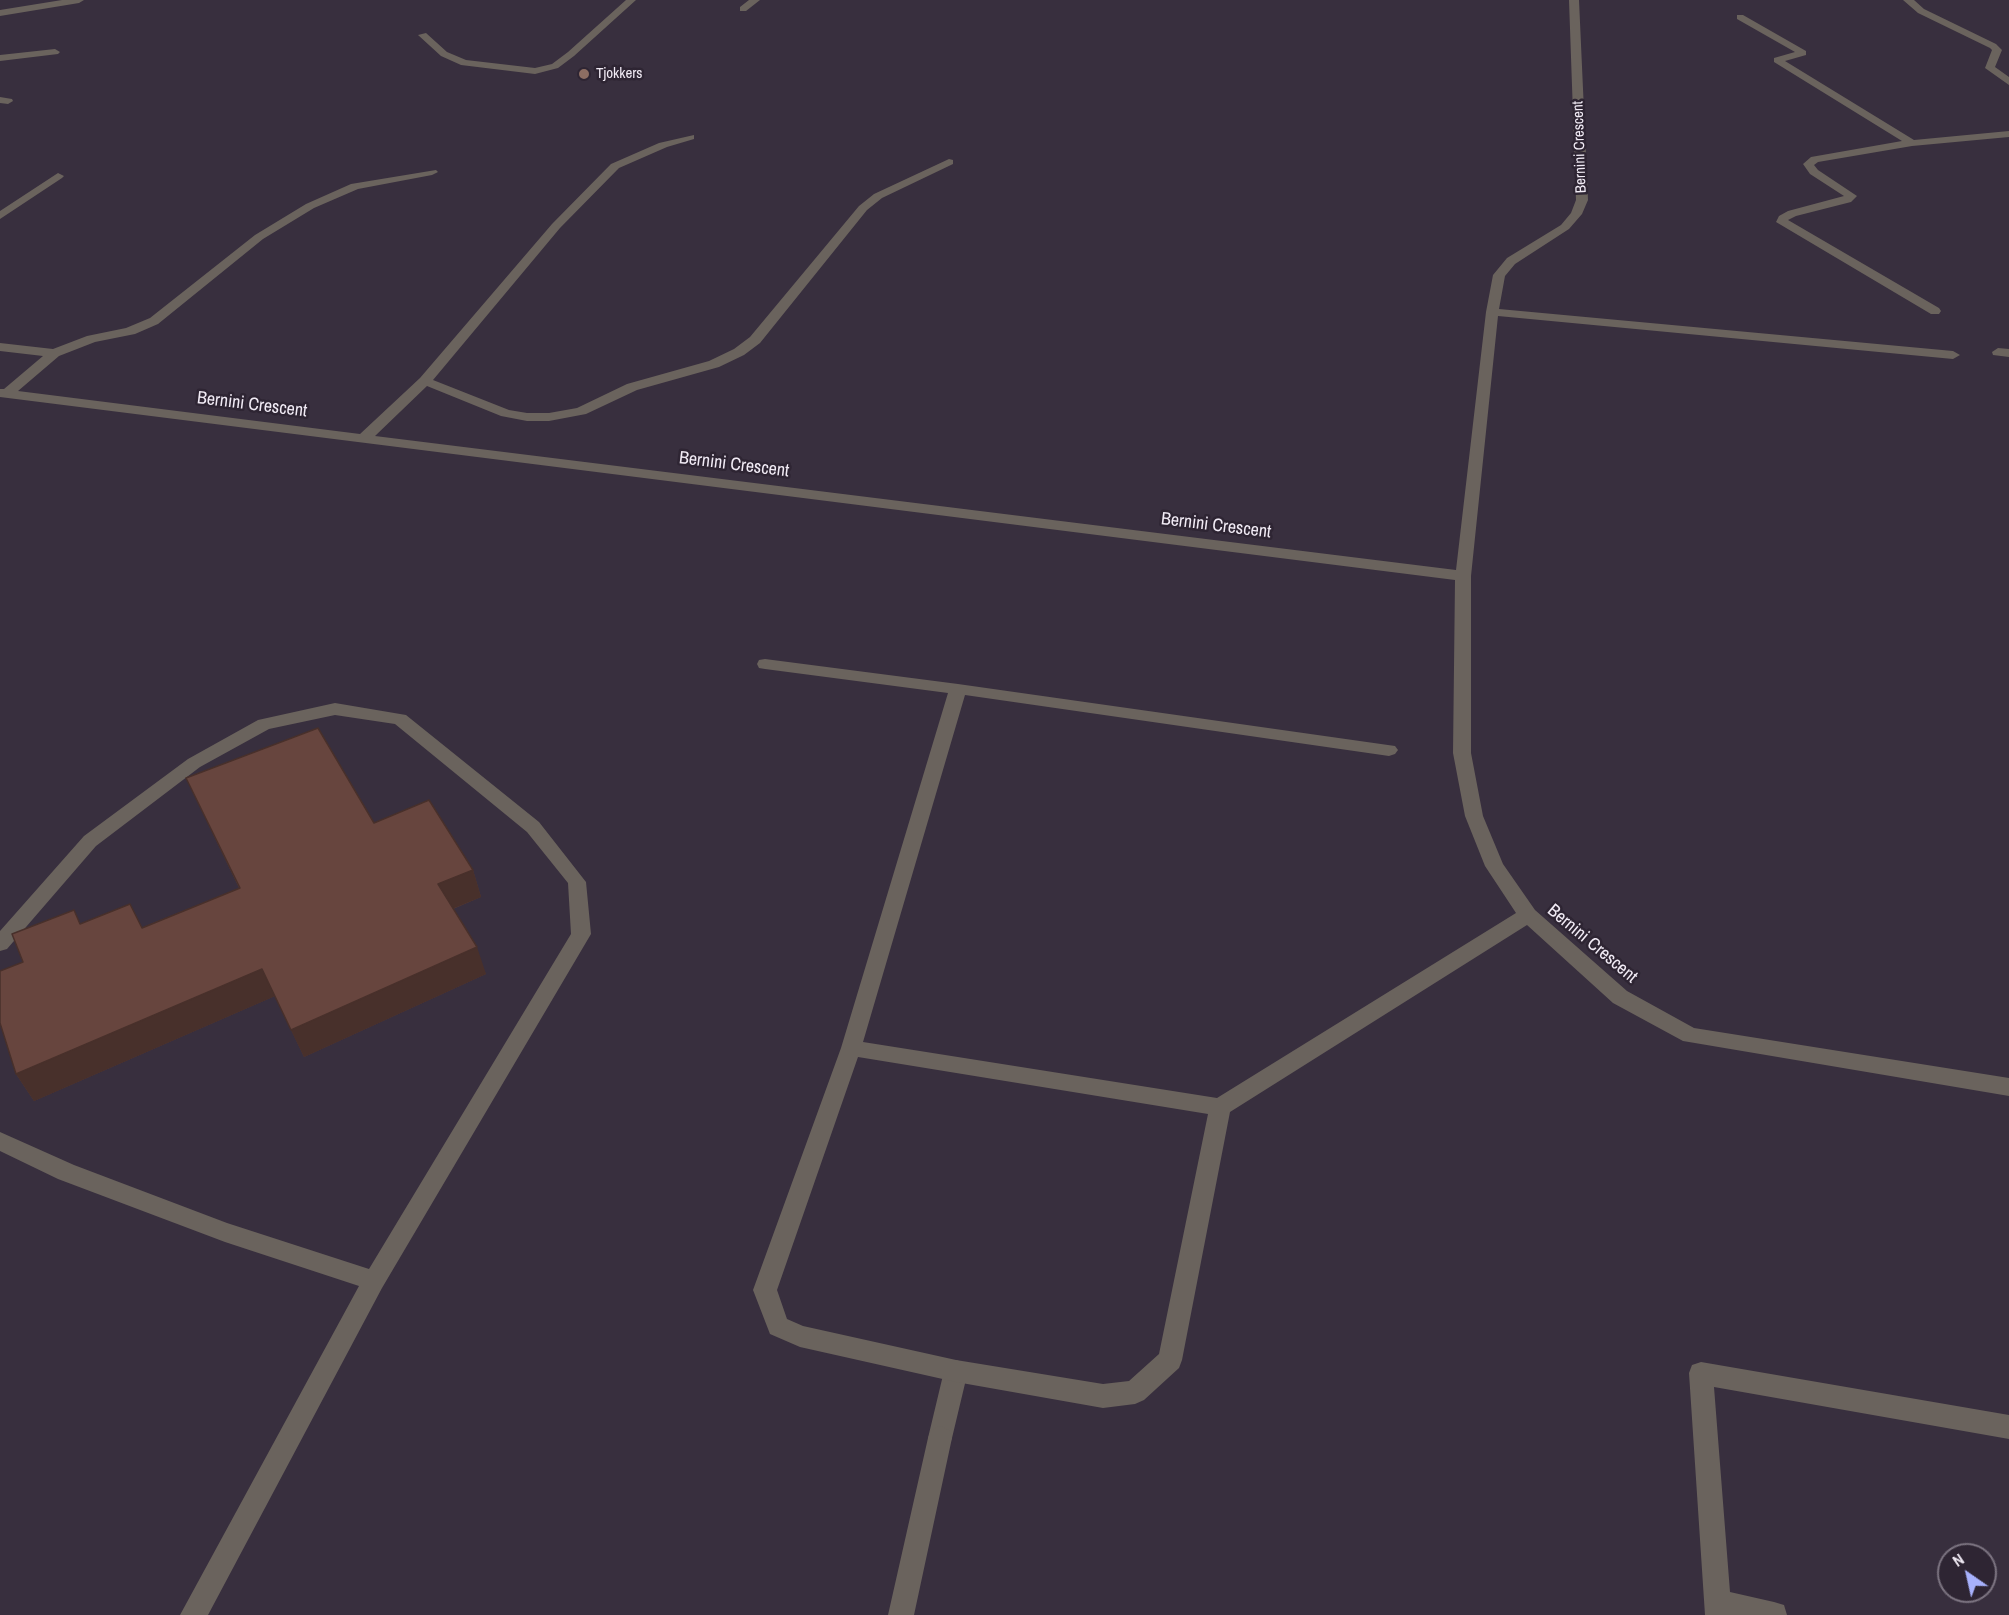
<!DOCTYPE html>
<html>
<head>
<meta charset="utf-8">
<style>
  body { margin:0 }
  #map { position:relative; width:2009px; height:1615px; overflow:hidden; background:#382f3e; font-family:"Archivo Narrow",sans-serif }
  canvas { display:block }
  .north { position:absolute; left:1937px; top:1543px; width:60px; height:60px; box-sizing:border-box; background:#2e2533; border:2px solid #7c7481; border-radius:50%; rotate:326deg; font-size:16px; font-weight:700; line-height:24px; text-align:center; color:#f1ebf5 }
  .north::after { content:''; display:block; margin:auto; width:21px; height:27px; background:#a7b1fc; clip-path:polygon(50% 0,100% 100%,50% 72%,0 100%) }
</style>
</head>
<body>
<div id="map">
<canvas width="2009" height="1615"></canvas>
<div class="north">N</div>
</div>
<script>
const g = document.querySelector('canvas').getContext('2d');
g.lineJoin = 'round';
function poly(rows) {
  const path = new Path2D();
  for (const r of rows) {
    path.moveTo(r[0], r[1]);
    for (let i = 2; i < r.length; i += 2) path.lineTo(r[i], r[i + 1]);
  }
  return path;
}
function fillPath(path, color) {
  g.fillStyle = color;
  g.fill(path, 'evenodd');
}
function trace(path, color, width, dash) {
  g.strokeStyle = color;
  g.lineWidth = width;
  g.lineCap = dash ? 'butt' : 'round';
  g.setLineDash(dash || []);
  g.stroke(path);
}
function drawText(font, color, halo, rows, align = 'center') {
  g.font = font + ' "Archivo Narrow",sans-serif';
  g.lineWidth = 5;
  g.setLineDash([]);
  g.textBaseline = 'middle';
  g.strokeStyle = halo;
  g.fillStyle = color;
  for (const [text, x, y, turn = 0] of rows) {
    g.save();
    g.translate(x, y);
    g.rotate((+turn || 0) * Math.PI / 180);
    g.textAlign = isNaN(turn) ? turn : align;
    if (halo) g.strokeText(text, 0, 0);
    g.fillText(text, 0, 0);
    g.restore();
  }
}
const lane = poly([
  [62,0,84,0,79,3,0,16,0,10,62,0],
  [626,0,636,0,574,56,558,68,535,74,461,65,441,56,418,35,426,33,447,52,466,60,535,68,552,64,568,52,626,0],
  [749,0,760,0,746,11,740,11,740,7,749,0],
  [55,49,60,52,58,54,0,61,0,55,55,49],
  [0,97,12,99,13,101,8,104,0,103,0,97],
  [1998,348,2009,349,2009,357,1993,355,1992,352,1998,348],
  [335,703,406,715,539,822,586,882,591,934,382,1288,208,1615,180,1615,359,1286,225,1242,58,1179,0,1151,0,1132,74,1165,227,1223,369,1269,571,934,568,883,527,832,395,724,335,715,269,729,200,767,96,846,7,949,0,951,0,931,84,836,188,759,258,720,335,703],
  [956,1360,965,1363,968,1371,952,1438,949,1446,940,1450,931,1446,928,1438,944,1371,947,1363,956,1360],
  [1701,1362,2009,1415,2009,1439,1714,1387,1730,1592,1774,1602,1784,1605,1787,1615,1705,1615,1689,1373,1692,1365,1701,1362]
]);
const street = poly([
  [1569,0,1579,0,1588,200,1582,214,1569,229,1515,264,1505,276,1499,309,1953,351,1960,355,1953,359,1498,316,1471,576,1471,753,1483,816,1503,864,1535,910,1627,991,1694,1028,2009,1078,2009,1096,1683,1041,1613,1003,1527,925,1230,1112,1182,1360,1179,1368,1144,1400,1135,1404,1103,1408,956,1382,800,1347,770,1334,753,1290,841,1048,948,693,765,669,759,668,757,664,759,660,765,659,958,684,1395,746,1398,750,1395,754,1389,756,965,695,863,1042,1217,1098,1516,913,1485,866,1465,816,1453,753,1455,580,0,397,0,389,4,389,43,356,0,351,0,343,53,349,87,336,126,328,150,318,255,235,306,204,351,184,436,170,438,172,432,175,358,189,314,208,263,239,158,324,135,334,95,342,59,356,18,391,360,434,420,378,552,224,611,164,659,143,694,135,694,139,667,147,619,168,560,228,433,380,509,410,527,413,549,413,577,408,627,384,709,361,734,349,750,337,859,206,874,194,949,159,953,160,953,164,882,198,867,210,760,343,744,355,719,367,637,390,586,414,549,421,527,421,501,416,427,386,375,436,1456,570,1486,312,1493,275,1507,258,1561,225,1571,213,1576,200,1569,0],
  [858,1057,1208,1114,1159,1354,1129,1381,1103,1384,956,1360,803,1326,787,1319,777,1290,858,1057],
  [1903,0,1914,0,1924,9,1996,44,2002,50,1995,67,2009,77,2009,85,1985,68,1992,50,1990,48,1918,13,1903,0],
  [1737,15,1743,15,1806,51,1806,55,1785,61,1914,140,2009,131,2009,137,1912,146,1818,162,1814,165,1818,170,1857,196,1851,202,1796,216,1788,220,1939,308,1941,311,1939,314,1931,314,1776,222,1779,216,1788,211,1844,196,1810,174,1803,164,1811,157,1902,141,1774,62,1774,58,1795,52,1737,19,1737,15],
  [58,173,64,176,62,178,0,219,0,211,58,173],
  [940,1426,949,1430,952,1438,914,1615,888,1615,928,1438,931,1430,940,1426]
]);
const wall = poly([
  [186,778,374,823,473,870,481,897,453,909,486,974,304,1057,275,996,34,1101,16,1074,23,962,82,923,143,927,239,888]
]);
const shadedWall = poly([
  [473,870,481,897,447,911,438,884],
  [477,947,486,974,304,1057,291,1030],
  [262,969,275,996,34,1101,16,1074]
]);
const building = poly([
  [318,728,374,823,429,800,473,870,438,884,477,947,291,1030,262,969,16,1074,0,1023,0,971,23,962,12,934,74,910,80,924,130,904,142,928,240,888,186,778,318,728]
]);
const markers = [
  [584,74,6,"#8d6e63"]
];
const farPoinames = [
  ["Tjokkers",596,74]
];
const farStreetnames = [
  ["Bernini Crescent",1580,147,-92]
];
const streetNames = [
  ["Bernini Crescent",252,405,7],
  ["Bernini Crescent",734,465,7],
  ["Bernini Crescent",1216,526,7],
  ["Bernini Crescent",1592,944,40]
];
fillPath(lane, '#6a635d');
fillPath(street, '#6a635d');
fillPath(wall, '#593b35');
fillPath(shadedWall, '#48302b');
fillPath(building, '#67453e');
trace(building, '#48302b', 1.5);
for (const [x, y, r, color] of markers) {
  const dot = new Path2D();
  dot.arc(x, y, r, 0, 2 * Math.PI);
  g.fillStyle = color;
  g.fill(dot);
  trace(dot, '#2e2533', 2);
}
drawText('15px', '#f1ebf5', '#2e2533', farPoinames, 'left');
drawText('15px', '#f1ebf5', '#2e2533', farStreetnames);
drawText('18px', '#f1ebf5', '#2e2533', streetNames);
</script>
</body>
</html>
